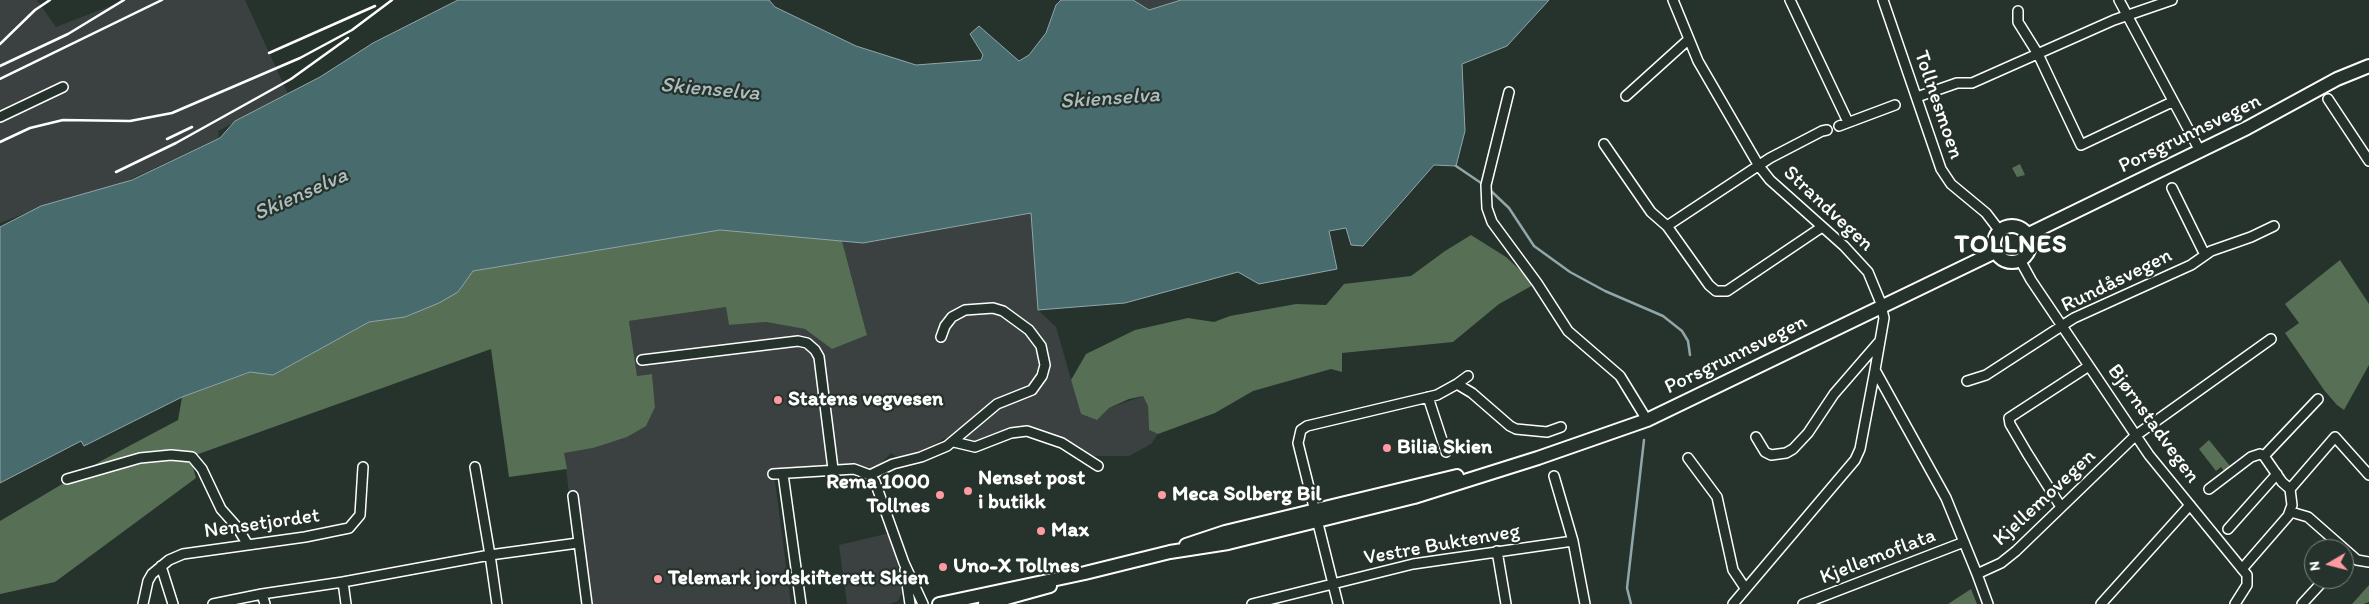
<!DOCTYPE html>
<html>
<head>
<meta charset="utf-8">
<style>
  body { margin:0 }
  #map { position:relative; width:2369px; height:604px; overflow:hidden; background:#26332d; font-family:Itim,sans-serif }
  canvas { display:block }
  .north { position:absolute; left:2304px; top:539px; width:50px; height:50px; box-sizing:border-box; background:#26332d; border:1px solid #7d8581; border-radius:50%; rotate:262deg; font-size:14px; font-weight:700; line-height:20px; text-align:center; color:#fff }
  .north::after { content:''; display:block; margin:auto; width:18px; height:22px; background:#ff9aa2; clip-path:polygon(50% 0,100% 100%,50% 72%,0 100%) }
</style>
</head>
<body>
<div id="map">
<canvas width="2369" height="604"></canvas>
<div class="north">N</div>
</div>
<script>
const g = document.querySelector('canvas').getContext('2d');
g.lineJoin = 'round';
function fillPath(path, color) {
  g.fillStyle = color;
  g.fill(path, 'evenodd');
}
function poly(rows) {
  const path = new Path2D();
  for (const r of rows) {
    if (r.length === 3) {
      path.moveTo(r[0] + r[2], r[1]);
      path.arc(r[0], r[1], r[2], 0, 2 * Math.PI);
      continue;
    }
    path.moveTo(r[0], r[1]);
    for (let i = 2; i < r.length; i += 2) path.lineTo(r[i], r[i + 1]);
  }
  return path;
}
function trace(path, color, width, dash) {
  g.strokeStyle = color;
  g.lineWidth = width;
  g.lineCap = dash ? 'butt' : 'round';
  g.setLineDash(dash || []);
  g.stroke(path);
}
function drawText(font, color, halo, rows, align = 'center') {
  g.font = font + ' Itim,sans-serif';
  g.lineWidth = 4.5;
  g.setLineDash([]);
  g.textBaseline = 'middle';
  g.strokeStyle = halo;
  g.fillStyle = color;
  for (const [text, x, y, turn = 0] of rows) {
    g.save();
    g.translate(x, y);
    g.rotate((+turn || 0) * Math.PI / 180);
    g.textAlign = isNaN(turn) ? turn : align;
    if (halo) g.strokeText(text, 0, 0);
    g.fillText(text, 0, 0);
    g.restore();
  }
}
const built = poly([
  [0,0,37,0,56,27,126,0,245,0,288,94,218,131,219,138,56,214,51,204,0,223],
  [1133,0,1181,0,1149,10],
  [1032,213,1038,310,1056,327,1081,414,1097,420,1109,408,1143,396,1148,406,1149,430,1158,434,1151,444,1129,456,1076,456,1035,431,974,444,945,438,904,462,891,453,870,475,862,471,774,474,791,604,583,604,564,453,593,448,655,407,652,374,637,376,629,321,726,307,729,325,766,322,805,329,867,334,842,241,863,243],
  [890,533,903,590,898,601,889,604,847,604,839,545]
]);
const green = poly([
  [2020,164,2025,175,2017,177,2012,168],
  [720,230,842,241,867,335,832,349,805,329,766,322,729,325,726,307,629,321,637,376,652,374,655,407,646,426,627,437,593,448,564,453,567,469,509,477,491,349,190,457,196,478,55,582,0,594,0,521,101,461,178,420,182,397,251,372,273,375,369,322,405,317,458,292,473,271],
  [1471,235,1506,257,1535,284,1499,304,1453,342,1342,353,1342,372,1331,369,1253,391,1215,413,1158,434,1149,430,1148,406,1143,396,1129,399,1109,408,1097,420,1081,414,1071,380,1086,354,1135,330,1188,318,1214,322,1230,316,1296,304,1326,305,1344,284,1411,276,1445,251],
  [2340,260,2369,304,2369,365,2344,410,2337,405,2324,390,2285,333,2299,323,2285,304],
  [2209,440,2230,466,2224,471,2221,467,2216,471,2199,449],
  [2369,585,2369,602,2364,604,2352,604],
  [1971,589,1977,604,1948,604]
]);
const water = poly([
  [458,0,769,0,775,7,856,46,916,65,981,60,983,55,970,34,979,26,1019,61,1029,55,1046,33,1056,5,1061,0,1133,0,1149,10,1181,0,1549,0,1507,46,1462,64,1465,131,1456,166,1434,165,1363,246,1351,245,1346,228,1329,231,1337,269,1259,284,1238,272,1125,303,1038,310,1031,213,863,243,720,230,473,271,458,292,439,303,405,317,369,322,273,375,250,372,182,397,84,446,81,441,0,483,0,227,41,206,132,180,220,138,235,121,320,77,373,43,458,0]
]);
const stream = poly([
  [1456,166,1484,185],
  [1490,190,1509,208,1534,246,1570,272,1605,291,1663,316,1682,331,1688,341,1690,355],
  [1631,604,1627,588,1644,440]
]);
const minor = poly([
  [1673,0,1698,61,1759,166,1770,180,1844,246,1868,272,1880,301,1884,318,1875,370,1946,498,1977,574,2001,563,2016,551,2135,436,2271,339],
  [1790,0,1848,122],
  [1883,0,1941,169,1951,184,1986,213,1999,230],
  [2119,0,2200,151],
  [2018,11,2018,22,2038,54,2081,145,2172,102],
  [1509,92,1486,185,1487,208,1492,222,1537,283,1568,331,1620,376,1647,420],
  [1626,96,1688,40],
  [1917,97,1957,83,1972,83,2114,20,2172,0],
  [2328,99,2369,161],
  [0,117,63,87],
  [1839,126,1895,105],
  [1604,144,1651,212,1667,226,1709,285,1716,291,1727,291,1822,227],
  [2172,188,2205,255],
  [1667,226,1770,158,1822,131,1827,130],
  [2020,260,2031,280,2149,455,2247,575,2247,585,2235,604],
  [642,360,798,341,807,343,815,350,819,357,833,469],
  [1967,381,1986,375,2074,318,2191,265,2211,251,2251,237,2274,226],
  [1457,384,1472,393,1510,426,1516,429,1547,432,1561,427],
  [1428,397,1446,452],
  [1756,437,1765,452,1771,455,1786,453,1793,449,1808,433,1834,394,1879,342],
  [954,442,975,447,1011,433,1027,431,1062,443,1098,466],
  [2264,456,2318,399],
  [1688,458,1717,497,1733,570,1745,588],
  [475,467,490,555,578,543],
  [773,474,854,469,870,475,875,482,904,563,923,604],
  [783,474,801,604],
  [870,475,893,464,921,457,947,446,997,404,1032,390,1042,376,1045,365,1041,346,1029,330,1003,311,993,308,965,310,952,317,945,326,941,337],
  [1554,476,1573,541,1585,604],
  [67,479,140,458,171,455,192,457,202,469,221,509,237,527,248,545],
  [2209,489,2251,457,2260,454,2264,456,2282,482,2290,489,2292,505,2288,516,2242,569],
  [2290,489,2335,437,2369,475],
  [573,496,587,604],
  [2061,507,2027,453,2010,424,2009,418,2089,366],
  [2291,512,2308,517,2357,560,2369,562],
  [2228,529,2277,474],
  [1497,551,1506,604],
  [161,566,173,604],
  [905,570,910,604],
  [1977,574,1988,604],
  [262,594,265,604],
  [143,604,148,581,152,574,169,560,183,554,305,537,349,528,360,515,363,467],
  [213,604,262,594,343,582],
  [346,604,343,582,490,555,497,604],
  [1252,604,1413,564,1573,541],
  [1338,604,1298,443,1301,430,1307,426,1437,395,1457,384,1468,376],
  [1733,604,1855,460,1860,449,1875,370],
  [1803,604,1964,542],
  [2101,604,2190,505],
  [2302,604,2325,579]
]);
const highway = poly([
  [2012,244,18],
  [2027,235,2247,128,2337,79,2369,66],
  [1186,545,1225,532,1457,476],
  [939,604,1085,573,1170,552,1228,543,1414,497,1538,458,1647,420,1995,252],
  [985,604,1050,586]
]);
const rail = poly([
  [0,44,35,10,50,0],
  [269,53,375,6],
  [0,66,68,34,124,0],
  [0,79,162,0],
  [167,139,192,127],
  [0,142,30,128,63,120,130,121,172,113,300,58,352,30,392,0],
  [116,172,176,143,291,79,348,38]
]);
const markers = [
  [778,400,5,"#ff9aa2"],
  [1387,448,5,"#ff9aa2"],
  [968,491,5,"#ff9aa2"],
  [940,495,5,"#ff9aa2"],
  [1162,495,5,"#ff9aa2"],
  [1041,531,5,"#ff9aa2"],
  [943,567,5,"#ff9aa2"],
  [658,579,5,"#ff9aa2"]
];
const streetNames = [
  ["Tollnesmoen",1938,105,71],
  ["Porsgrunnsvegen",2190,134,-26],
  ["Strandvegen",1828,209,43],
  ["Rundåsvegen",2117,281,-26],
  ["Porsgrunnsvegen",1736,355,-26],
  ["Bjørnstadvegen",2153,424,54],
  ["Kjellemovegen",2045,498,-43],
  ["Nensetjordet",262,524,-8],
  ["Vestre Buktenveg",1442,545,-10],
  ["Kjellemoflata",1878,557,-21]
];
const poiNames = [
  ["Statens vegvesen",788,400],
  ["Bilia Skien",1397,448],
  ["Nenset post",978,479],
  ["i butikk",978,503],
  ["Rema 1000",930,483,"right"],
  ["Tollnes",930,507,"right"],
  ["Meca Solberg Bil",1172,495],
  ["Max",1051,531],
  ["Uno-X Tollnes",953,567],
  ["Telemark jordskifterett Skien",668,579]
];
const waterNames = [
  ["Skienselva",710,90,5],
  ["Skienselva",1110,99,-4],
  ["Skienselva",301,195,-24]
];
const districtNames = [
  ["TOLLNES",2011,245]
];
fillPath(built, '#3a4140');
fillPath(green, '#576f54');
fillPath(water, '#486b6e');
trace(water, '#91a6a8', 1);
trace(stream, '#91a6a8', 2.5);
trace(minor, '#fff', 12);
trace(highway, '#fff', 16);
trace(minor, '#26332d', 9);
trace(highway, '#26332d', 12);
trace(rail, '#fff', 2.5);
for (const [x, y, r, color] of markers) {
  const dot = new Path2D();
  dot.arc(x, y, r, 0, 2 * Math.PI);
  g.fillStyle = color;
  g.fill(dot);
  trace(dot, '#26332d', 2);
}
drawText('21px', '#fff', '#26332d', streetNames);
drawText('bold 21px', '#fff', '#26332d', poiNames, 'left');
drawText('italic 22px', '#adbcbe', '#26332d', waterNames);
g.letterSpacing = '1px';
drawText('bold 26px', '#fff', '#26332d', districtNames);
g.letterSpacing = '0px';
</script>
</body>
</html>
